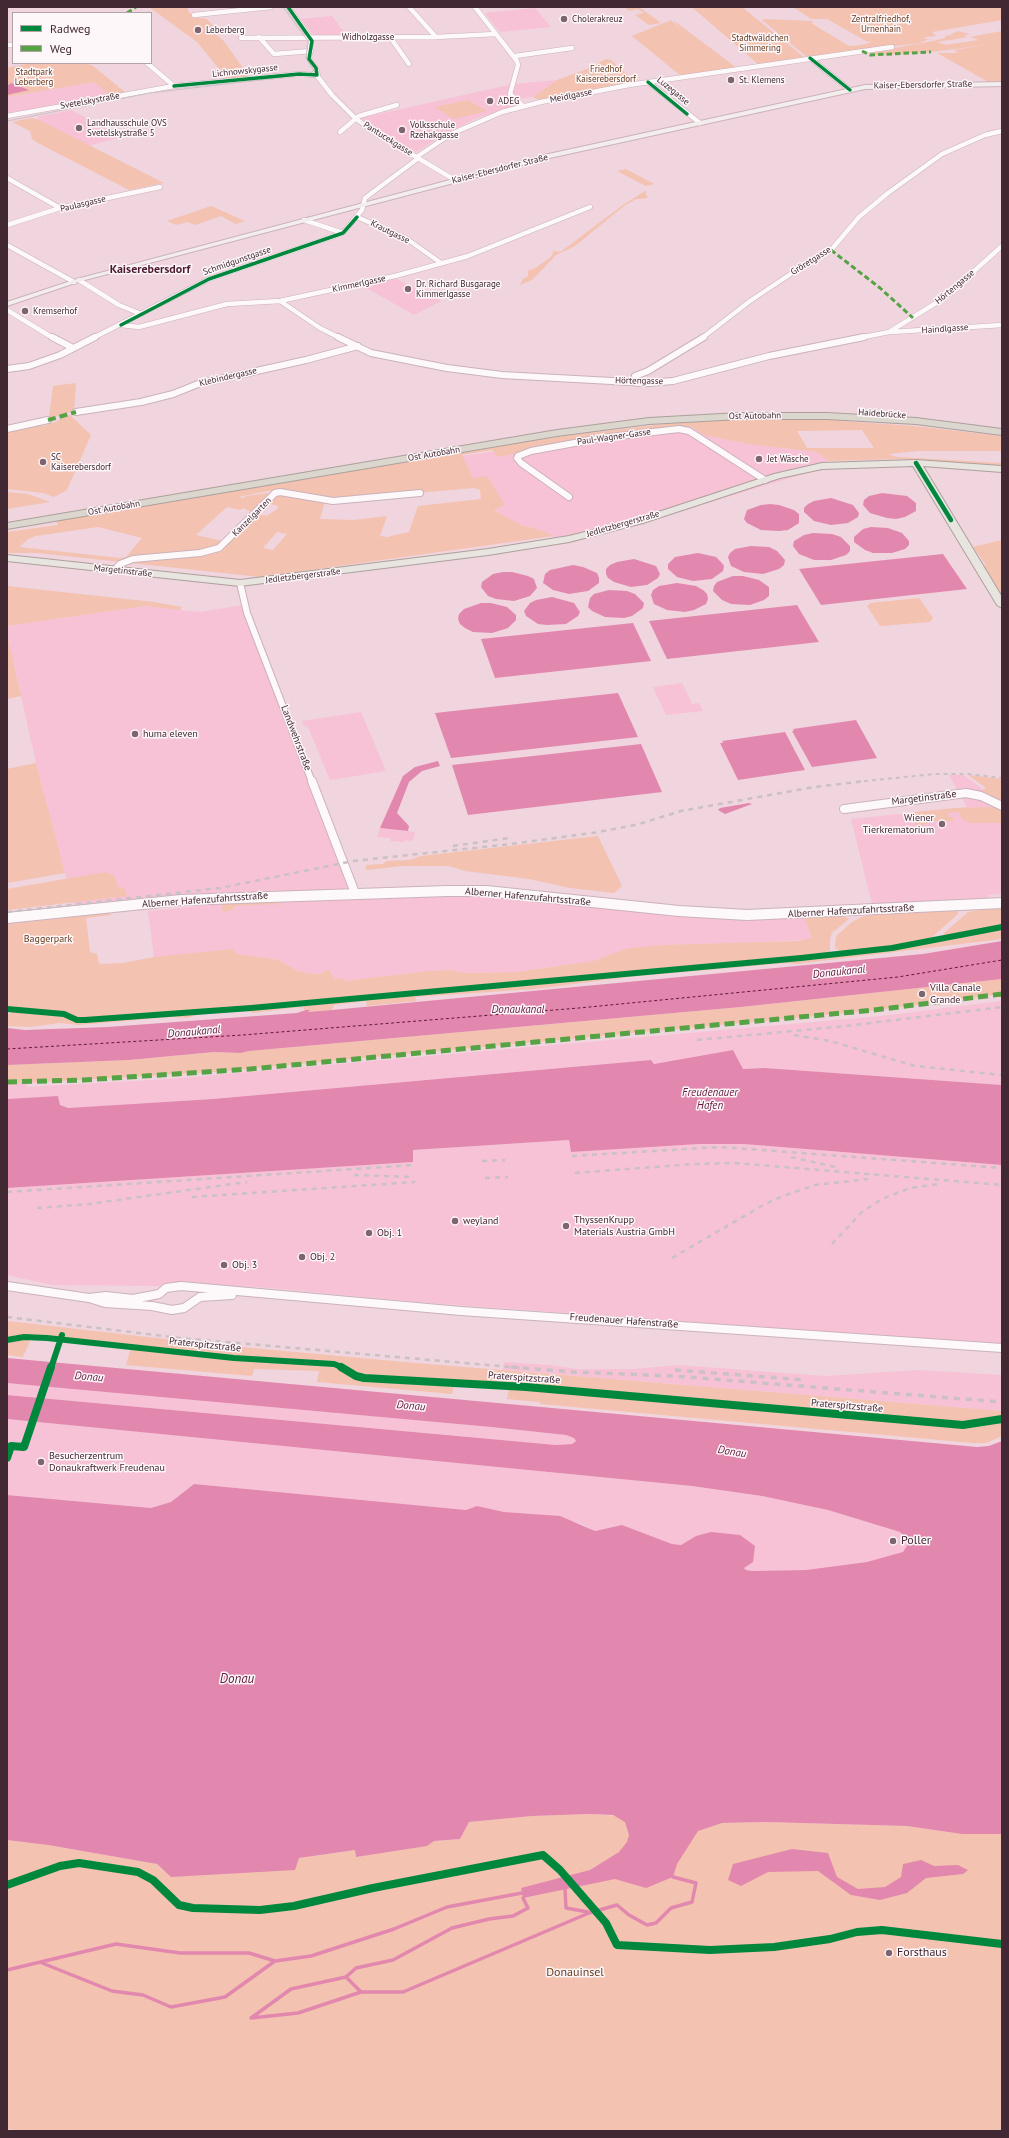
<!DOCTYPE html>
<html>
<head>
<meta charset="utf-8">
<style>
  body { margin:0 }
  #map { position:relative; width:1009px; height:2138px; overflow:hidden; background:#f0d4de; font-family:"PT Sans",sans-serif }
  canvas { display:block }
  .frame { position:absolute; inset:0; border:8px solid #412832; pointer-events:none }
  .legend { position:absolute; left:12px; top:12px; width:140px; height:52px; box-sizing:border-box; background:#fef7f9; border:1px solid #b2a4a9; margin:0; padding:5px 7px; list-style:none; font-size:12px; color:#412832 }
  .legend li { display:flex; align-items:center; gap:8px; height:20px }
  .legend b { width:20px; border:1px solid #b2a4a9 }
</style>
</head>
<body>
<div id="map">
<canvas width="1009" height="2138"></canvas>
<div class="frame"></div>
<ul class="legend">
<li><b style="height:5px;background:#00873e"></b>Radweg</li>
<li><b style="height:5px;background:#55a344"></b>Weg</li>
</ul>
</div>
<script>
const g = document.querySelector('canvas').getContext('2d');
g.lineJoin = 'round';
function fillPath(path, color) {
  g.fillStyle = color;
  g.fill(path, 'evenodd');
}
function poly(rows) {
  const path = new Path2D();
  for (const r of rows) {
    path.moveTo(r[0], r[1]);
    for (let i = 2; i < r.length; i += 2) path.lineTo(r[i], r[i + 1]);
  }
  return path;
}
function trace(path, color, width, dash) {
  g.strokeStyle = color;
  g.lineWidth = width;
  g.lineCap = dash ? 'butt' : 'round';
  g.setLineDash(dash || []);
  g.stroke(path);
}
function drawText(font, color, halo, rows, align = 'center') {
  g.font = font + ' "PT Sans",sans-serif';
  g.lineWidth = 3;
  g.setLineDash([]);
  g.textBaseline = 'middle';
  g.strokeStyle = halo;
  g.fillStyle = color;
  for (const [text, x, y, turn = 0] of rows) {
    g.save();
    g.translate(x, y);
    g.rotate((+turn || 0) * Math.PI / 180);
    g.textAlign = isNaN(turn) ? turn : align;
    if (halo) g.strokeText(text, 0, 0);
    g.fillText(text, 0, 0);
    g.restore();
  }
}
const built = poly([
  [535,8,551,27,500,32,485,13],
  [332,16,347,36,313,35,301,19],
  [557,80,533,97,517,99,525,104,477,118,448,132,416,152,401,145,361,118,513,84],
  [94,82,110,95,7,114,7,97],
  [71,110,122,137,88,146,37,119,39,118,37,117],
  [395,278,441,301,414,315,361,285],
  [692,427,704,435,748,444,817,452,828,461,813,471,638,524,566,544,540,530,521,525,504,517,494,509,505,505,477,478,473,478,462,456,614,434],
  [244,605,355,893,75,911,36,763,7,634,7,626,146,606,199,612],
  [682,683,692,704,699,703,703,711,666,715,653,687],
  [361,712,386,771,330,780,308,727,304,726,302,721],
  [949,775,963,775,1002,803,1002,894,989,895,986,901,872,904,851,819,967,807],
  [380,828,415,832,414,837,412,841,405,840,404,842,390,841,391,838,377,837],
  [463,894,772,918,804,918,812,939,754,943,662,945,630,948,593,961,517,972,465,973,450,970,428,971,344,981,343,978,334,979,326,972,313,974,298,971,279,960,237,954,233,952,154,957,148,911,221,904,223,912,233,902],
  [1002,1001,1002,1085,765,1068,743,1069,733,1050,653,1064,650,1060,213,1099,68,1108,60,1105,58,1096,7,1099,7,1084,27,1083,27,1087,170,1079,881,1016],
  [569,1140,572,1152,699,1144,744,1144,1002,1165,1002,1345,417,1302,258,1287,52,1285,7,1275,7,1188,413,1162,412,1150],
  [504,1362,550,1365,578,1369,634,1369,678,1365,826,1376,919,1370,1002,1375,1002,1411,503,1370],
  [12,1382,491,1427,566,1435,574,1438,576,1441,572,1444,556,1445,7,1395,7,1383],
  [7,1419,692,1486,762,1496,828,1510,900,1532,906,1538,907,1546,903,1552,897,1555,867,1562,806,1570,752,1571,746,1570,744,1566,696,1536,681,1545,672,1544,622,1525,595,1531,580,1523,534,1514,504,1512,477,1506,466,1510,194,1484,171,1502,151,1508,7,1495]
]);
const green = poly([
  [149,7,188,7,188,11,194,18,204,18,208,20,216,29,211,31,223,40,250,78,228,80,197,42],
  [624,7,639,7,661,23,649,25,635,15,644,13,638,9,629,11],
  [696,7,742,7,805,58,758,64,693,8],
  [793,7,1002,7,1002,20,932,32,936,36,926,37,924,39,930,39,919,43,807,57,762,20,765,19,811,21,814,22,811,23,849,46,862,45,872,42,866,41,827,19,811,19],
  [671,20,681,31,673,20,737,68,681,76,632,36],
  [958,31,969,34,964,36,968,37,937,42,946,45,979,40,970,37,1002,31,1002,84,992,84,937,53,955,53,958,52,954,50,987,45,931,52,876,55,867,53,933,41,945,38,945,36,953,35,951,34],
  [605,59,611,60,636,82,539,100,533,97,557,80,590,68],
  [31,63,80,63,92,65,126,93,111,96,94,82,7,97,7,68],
  [468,100,487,111,454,119,434,107],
  [30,118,37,119,164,183,129,190,36,142,32,139,30,131,12,122],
  [626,169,654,184,646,186,617,171],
  [645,191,647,192,645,193,648,198,636,199,624,206,575,246,556,255,532,280,520,285,523,279,528,276,528,271,537,267,551,257,554,251,560,252,563,250,623,205],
  [211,206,245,221,236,224,221,216,195,225,188,222,176,225,167,221],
  [76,383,74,411,51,418,49,417,53,386],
  [70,415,91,435,67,490,54,497,43,493,7,489,7,431,40,424,43,426,58,421,62,417],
  [757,418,840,419,841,421,914,426,1002,436,1002,451,919,451,888,454,897,457,1002,463,1002,465,898,459,828,461,817,452,748,444,704,435,692,427,614,434,498,457,492,450,462,455,473,478,487,476,505,505,494,510,521,525,540,530,554,536,260,577,38,553,7,553,7,532,58,525,56,521,69,519,556,437,665,424],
  [862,430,874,448,807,448,797,431],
  [474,488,480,490,481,499,418,506,409,532,387,537,380,536,387,516,353,520,320,519,325,501],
  [267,491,275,491,266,503,278,506,277,509,267,516,258,514,227,542,196,535,227,507,240,510,243,508,254,513,275,492,246,496,243,498,238,497],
  [98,527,142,538,126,557,120,558,19,547,28,539,36,536],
  [277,532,287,534,273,550,263,548],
  [7,492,28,494,50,502,7,509],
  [1002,540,1002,599,986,571,984,565,986,565,973,547],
  [7,586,154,602,182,607,180,610,146,606,7,626],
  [919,598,933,618,930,622,880,626,867,606,871,603],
  [7,634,21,696,7,699],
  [36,763,65,873,7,883,7,769],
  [968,775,1002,779,1002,803,982,790,986,788],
  [1000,807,1002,808,1002,823,970,823,962,819,959,812,947,813,948,817,954,817,953,821,928,821,928,824,915,825,914,821,915,812,955,808],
  [598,836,622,886,614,893,570,888,529,879,465,871,449,866,403,866,366,870,366,865,383,864,387,861,409,860,421,856],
  [106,872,114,876,118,887,125,889,127,896,7,910,7,889],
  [279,899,279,907,277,904,234,906,233,910,223,912,221,904],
  [1002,906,1002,926,947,936,943,934,968,912],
  [953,909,958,911,958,914,931,938,927,940,890,946,841,952,835,948,836,936,852,922,862,917,872,914],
  [109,913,111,915,86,918,90,952,97,954,99,964,123,963,154,957,233,949,237,954,279,960,298,971,313,974,323,973,329,969,334,979,343,978,344,981,428,971,450,970,465,973,517,972,593,961,629,948,662,945,797,941,812,938,804,918,843,916,849,919,832,933,830,939,830,952,823,954,433,991,98,1018,79,1018,63,1013,7,1007,7,924],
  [1002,928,1002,939,796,964,786,963,628,977,535,989,415,997,417,1001,367,1006,366,1001,334,1005,332,1010,308,1012,310,1010,304,1010,303,1005,892,949],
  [1002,979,1002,994,870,1011,214,1072,7,1084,7,1065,129,1060,214,1052,241,1053,249,1051,741,1007],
  [301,1005,302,1009,299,1007,253,1013,250,1011,199,1014,187,1018,171,1017,79,1025,60,1023,30,1027,7,1026,7,1015,12,1012,63,1016,83,1021],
  [7,1321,209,1344,404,1362,1002,1411,1002,1436,986,1443,973,1443,540,1404,540,1402,507,1399,509,1388,454,1386,452,1394,317,1382,319,1371,254,1369,252,1376,126,1365,131,1347,32,1336,23,1357,7,1355],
  [590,1814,722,1823,766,1822,907,1826,962,1834,1002,1834,1002,2131,25,2131,7,2129,7,1840,48,1845,157,1864,171,1877,355,1850,356,1857,434,1841,460,1839,469,1822,532,1816]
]);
const water = poly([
  [11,83,29,90,7,95,7,86],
  [882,493,907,496,916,503,916,511,905,517,896,519,887,518,870,513,863,505,864,500,869,496],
  [831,498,853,505,859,513,858,517,848,523,831,525,814,521,804,512,804,508,808,504,814,501],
  [770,504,779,505,794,510,799,514,799,523,788,530,779,531,761,530,747,523,744,519,747,510,761,505],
  [871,527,888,528,902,533,909,541,909,545,905,549,892,553,873,553,865,550,854,542,854,537,863,529],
  [813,533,832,534,841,537,850,546,850,551,846,555,831,560,814,560,799,554,793,546,794,541,804,535],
  [751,546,769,547,777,551,785,560,784,565,779,569,763,574,744,572,731,566,728,557,730,553,735,549],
  [698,553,716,557,721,562,724,566,723,571,712,579,693,581,677,577,668,569,668,564,675,557],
  [943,554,967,589,821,605,799,569],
  [634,559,656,566,660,574,658,578,647,585,631,587,614,582,608,578,606,574,606,569,610,565,617,562],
  [573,565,583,567,597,573,599,578,599,583,588,591,569,594,553,590,543,583,545,574,550,570],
  [503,572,512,572,528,576,534,579,537,588,530,596,514,601,496,599,488,596,481,587,482,582,493,574],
  [733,576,743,576,759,580,769,587,769,596,764,600,750,605,731,604,722,600,713,591,714,586,717,582],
  [677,583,696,586,703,590,707,594,708,599,706,604,694,610,685,612,667,610,654,604,651,595,653,590,659,586],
  [609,590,627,591,635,594,644,603,643,608,632,616,624,618,605,617,592,611,588,607,590,598,594,594],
  [552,597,574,603,580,612,578,616,566,624,547,625,538,624,526,616,524,611,530,603,536,600],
  [481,603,491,603,507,607,516,615,516,620,508,628,492,633,473,632,465,628,460,624,458,619,459,614,464,609],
  [797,605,819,642,667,659,649,621],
  [633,623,651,661,495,678,481,639],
  [618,693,638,737,451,758,435,713],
  [856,720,877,758,812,767,792,731,794,731,793,729],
  [785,732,805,770,738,780,720,743,723,743,722,741],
  [641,744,662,792,468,815,452,765],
  [438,761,440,766,422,771,409,782,397,813,409,826,408,831,380,828,403,776,415,767],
  [749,803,752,804,725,814,718,810,720,808],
  [1002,941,1002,979,741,1007,249,1051,241,1053,214,1052,129,1060,7,1065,7,1028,25,1030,108,1027,297,1013,306,1010,310,1010,308,1012,332,1010,923,954],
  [733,1050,743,1069,765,1068,1002,1085,1002,1165,744,1144,699,1144,571,1152,569,1140,413,1150,413,1162,7,1188,7,1099,58,1096,60,1105,68,1108,213,1099,651,1060,654,1064],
  [7,1358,977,1447,989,1446,1002,1441,1002,1834,962,1834,907,1826,766,1822,722,1823,698,1831,677,1864,673,1877,646,1888,615,1879,523,1898,521,1888,590,1870,619,1852,627,1842,629,1835,625,1822,613,1815,590,1814,532,1816,469,1822,460,1839,434,1841,427,1846,356,1857,355,1850,299,1858,295,1870,171,1877,157,1864,48,1845,7,1840,7,1495,151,1508,171,1502,194,1484,466,1510,477,1506,504,1512,560,1516,595,1531,622,1525,672,1544,681,1545,696,1536,711,1532,740,1535,755,1546,753,1562,744,1568,746,1570,752,1571,806,1570,867,1562,903,1552,908,1544,906,1538,900,1532,828,1510,762,1496,692,1486,7,1419,7,1395,556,1445,572,1444,576,1441,574,1438,566,1435,491,1427,7,1383],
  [792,1849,828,1853,837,1877,858,1889,885,1887,901,1877,903,1864,921,1860,934,1866,958,1865,968,1870,963,1874,926,1878,907,1893,880,1900,851,1895,818,1871,768,1872,741,1886,728,1880,733,1864]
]);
const stream = poly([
  [565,1889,566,1908,588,1912],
  [523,1898,528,1908,513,1916,489,1919,452,1928,393,1960,356,1968,346,1977,291,1989,251,2018,298,2013,361,1992,403,1992,589,1913,617,1905,629,1915,647,1925,656,1923,671,1908,692,1902,696,1883,673,1877],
  [42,1963,112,1991,143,1995,171,2007,225,1997,275,1961,311,1956,394,1929,447,1907,522,1893],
  [7,1970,116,1944,180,1953,249,1953,275,1961],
  [346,1977,361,1992]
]);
const ferry = poly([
  [7,1049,243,1035,579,1008,898,977,1002,960]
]);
const minorFar2 = poly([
  [288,7,311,39,309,59,317,71,318,77,332,95,355,118,374,132,455,180],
  [409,7,436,37],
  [475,7,517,61,518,65,510,94,523,106],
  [194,15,271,7],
  [259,37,274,54,311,51],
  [390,37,409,64],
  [241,38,436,37,496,34],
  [7,45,13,45],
  [515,56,572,48],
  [810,58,850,90],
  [147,63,174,86],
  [648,82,700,123],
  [7,116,174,86,299,74,317,75],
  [340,132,359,116,397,105],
  [7,178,60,208],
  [357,217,407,239,441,263],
  [304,220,343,233],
  [7,225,60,208,160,187],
  [7,245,74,282],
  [79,280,119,305,141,314],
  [280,301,320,328,340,338],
  [7,310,53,338],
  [121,325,139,327,227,304,280,301,395,276,468,256,590,207],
  [891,332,1002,325],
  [93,338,209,279,343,233,362,210,365,198,416,160,418,156,451,134,502,112,541,102,629,85,892,47],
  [702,338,750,301,810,261,831,250,859,217,888,193,942,154,985,135,1002,131],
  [859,338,889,332,944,298,1002,246]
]);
const minorFar1 = poly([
  [52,337,73,348],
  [338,337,371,353,447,368,502,375,648,383,673,381,769,356,864,337],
  [7,369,29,366,60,355,95,337],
  [637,383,635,376,648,371,704,337],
  [76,412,141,402,173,394,198,384,306,360,358,346],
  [7,429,48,420],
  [569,497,521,463,517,458,518,456,531,451,602,438,679,429,689,431,765,480],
  [114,570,120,564,133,559,200,553,219,548,275,493,280,492,333,501,420,493],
  [240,583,247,613,312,782]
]);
const minor = poly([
  [312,781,355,893],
  [844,809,966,793,981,796,1002,806],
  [7,1286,89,1298,105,1303,152,1306,172,1310,184,1308,200,1297,232,1295],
  [89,1298,106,1296,133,1299,159,1294,166,1288,181,1286,461,1311,1002,1348]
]);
const tertiary = poly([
  [7,918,181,900,447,891,486,891,679,911,747,915,1002,903]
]);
const secondary = poly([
  [1002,82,1002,86,865,89,545,159,81,281,7,306,7,302,77,279,544,155,865,85,1002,82]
]);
const primary = poly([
  [916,460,1002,466,1002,472,923,466,1002,597,1002,608,997,605,913,466,822,469,780,478,643,523,569,542,488,555,240,586,7,561,7,555,240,580,488,549,569,536,637,519,774,474,822,463,916,460]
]);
const motorway = poly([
  [740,413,827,413,916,418,1002,429,1002,435,916,424,827,419,740,419,649,424,557,436,7,529,7,523,557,430,649,418,740,413]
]);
const tram = poly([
  [7,121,150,93,310,74,314,70,306,58,308,41,283,7]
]);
const railFar2 = poly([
  [856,782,934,774,968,774,1002,778]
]);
const railFar1 = poly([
  [453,846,509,838],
  [7,912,220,888,353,861,511,844,599,832,639,824,681,811,814,787,866,781],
  [794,1035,830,1041,915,1066,1002,1075],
  [697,1040,846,1026,1002,1007],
  [572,1156,720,1147,1002,1168],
  [791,1157,840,1168],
  [482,1161,505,1160],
  [575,1173,693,1164,735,1163,1002,1185],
  [354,1175,414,1177],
  [485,1178,508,1177],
  [7,1192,414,1165],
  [192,1197,415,1182],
  [37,1208,89,1204,247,1182],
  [832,1244,862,1212,882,1199,910,1188,939,1184],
  [672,1258,765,1204,783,1196,815,1185,868,1179],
  [7,1317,180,1338,522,1368]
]);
const rail = poly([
  [511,1367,573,1372,674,1376,1002,1402],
  [675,1370,806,1380]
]);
const quietFar2 = poly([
  [127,13,136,7],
  [862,51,870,55,931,52],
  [831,250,880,288,913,318]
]);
const quietFar1 = poly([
  [48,420,76,412]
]);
const quiet = poly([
  [7,1082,83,1080,250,1069,874,1010,1002,994]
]);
const cyclewayFar3 = poly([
  [810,58,850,90],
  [648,82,687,114],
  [174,86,299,74,317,75,316,68,309,59,312,41,288,7],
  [121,325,209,279,343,233,357,217]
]);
const cyclewayFar2 = poly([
  [916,463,951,520]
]);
const cyclewayFar1 = poly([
  [7,1009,64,1014,77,1020,85,1020,251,1008,801,958,892,948,1002,927],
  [7,1340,24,1337,47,1338,234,1358,334,1364,344,1368],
  [51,1368,62,1335]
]);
const cycleway = poly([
  [341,1367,356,1376,364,1378,526,1387,963,1425,1002,1419],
  [7,1458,11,1446,24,1447,51,1367],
  [7,1885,60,1866,79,1863,138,1872,153,1880,179,1905,193,1908,260,1910,294,1906,373,1888,543,1855,560,1870,606,1923,617,1945,710,1950,774,1947,830,1939,857,1932,882,1930,1002,1944]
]);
const markers = [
  [564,19,4,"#7e646e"],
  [198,30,4,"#7e646e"],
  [731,80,4,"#7e646e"],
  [490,101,4,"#7e646e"],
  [79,128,4,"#7e646e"],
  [402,130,4,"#7e646e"],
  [408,289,4,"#7e646e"],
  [25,311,4,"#7e646e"],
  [759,459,4,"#7e646e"],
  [43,462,4,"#7e646e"],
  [135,734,4,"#7e646e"],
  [942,824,4,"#7e646e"],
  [922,994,4,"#7e646e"],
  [455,1221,4,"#7e646e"],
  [566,1226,4,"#7e646e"],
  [369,1233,4,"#7e646e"],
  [302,1257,4,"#7e646e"],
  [224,1265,4,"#7e646e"],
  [41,1462,4,"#7e646e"],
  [893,1541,4,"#7e646e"],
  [889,1953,4,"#7e646e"]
];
const farPoinames = [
  ["Cholerakreuz",572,19],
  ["Leberberg",206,30],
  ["St. Klemens",739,80],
  ["ADEG",498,101],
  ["Landhausschule OVS",87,123],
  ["Svetelskystraße 5",87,133],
  ["Volksschule",410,125],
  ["Rzehakgasse",410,135],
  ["Dr. Richard Busgarage",416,284],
  ["Kimmerlgasse",416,294],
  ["Kremserhof",33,311],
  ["SC",51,457],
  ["Kaiserebersdorf",51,467],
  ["Jet Wäsche",767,459]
];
const farParknames = [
  ["Zentralfriedhof,",881,19],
  ["Urnenhain",881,29],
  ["Stadtwäldchen",760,38],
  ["Simmering",760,48],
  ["Friedhof",606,69],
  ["Kaiserebersdorf",606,79],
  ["Stadtpark",34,72],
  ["Leberberg",34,82]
];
const farStreetnames = [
  ["Widholzgasse",368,37],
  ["Lichnowskygasse",245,71,-6],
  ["Kaiser-Ebersdorfer Straße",923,85,-1],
  ["Luzegasse",673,91,39],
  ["Meidlgasse",571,96,-11],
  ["Svetelskystraße",90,101,-10],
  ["Pantucekgasse",388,139,32],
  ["Kaiser-Ebersdorfer Straße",500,169,-14],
  ["Paulasgasse",83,204,-13],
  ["Krautgasse",390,232,26],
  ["Schmidgunstgasse",237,261,-19],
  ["Gröretgasse",811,261,-32],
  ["Kimmerlgasse",359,284,-12],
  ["Hörtengasse",955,287,-40],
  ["Haindlgasse",945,329,-4],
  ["Klebindergasse",228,377,-13],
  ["Hörtengasse",639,381,1],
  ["Haidebrücke",882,414,4],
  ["Ost Autobahn",755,416,-1],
  ["Paul-Wagner-Gasse",614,437,-8],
  ["Ost Autobahn",434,454,-10],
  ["Ost Autobahn",114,508,-10],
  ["Kanzelgarten",252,517,-45],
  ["Jedletzbergerstraße",623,524,-16],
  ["Margetinstraße",123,571,6],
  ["Jedletzbergerstraße",303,576,-7]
];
const poiNames = [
  ["huma eleven",143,734],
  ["Wiener",934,818,"right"],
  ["Tierkrematorium",934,830,"right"],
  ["Villa Canale",930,988],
  ["Grande",930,1000],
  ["ThyssenKrupp",574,1220],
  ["Materials Austria GmbH",574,1232],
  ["weyland",463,1221],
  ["Obj. 1",377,1233],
  ["Obj. 2",310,1257],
  ["Obj. 3",232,1265],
  ["Besucherzentrum",49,1456],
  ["Donaukraftwerk Freudenau",49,1468]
];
const streetNames = [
  ["Landwehrstraße",296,738,69],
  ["Margetinstraße",924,798,-7],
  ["Alberner Hafenzufahrtsstraße",528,897,5],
  ["Alberner Hafenzufahrtsstraße",205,900,-4],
  ["Alberner Hafenzufahrtsstraße",851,911,-3],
  ["Freudenauer Hafenstraße",624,1321,4],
  ["Praterspitzstraße",205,1345,6],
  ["Praterspitzstraße",524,1378,4],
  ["Praterspitzstraße",847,1406,5]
];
const parkNames = [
  ["Baggerpark",48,939]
];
const waterNames = [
  ["Donaukanal",839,972,-6],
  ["Donaukanal",518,1010],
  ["Donaukanal",194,1032,-5],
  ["Freudenauer",710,1093],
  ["Hafen",710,1106],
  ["Donau",89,1377,5],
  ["Donau",411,1406,5],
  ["Donau",732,1452,9]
];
const farDistrictnames = [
  ["Kaiserebersdorf",150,270]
];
const nearPoinames = [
  ["Poller",901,1541],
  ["Forsthaus",897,1953]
];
const nearParknames = [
  ["Donauinsel",575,1973]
];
const nearWaternames = [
  ["Donau",237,1679]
];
fillPath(built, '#f7c2d6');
fillPath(green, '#f3c2b0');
fillPath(water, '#e288ae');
trace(stream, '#e288ae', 3.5);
trace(ferry, '#631a3e', 1, [3, 2.5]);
trace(minorFar2, '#cbb2bc', 5.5);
trace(minorFar1, '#cbb2bc', 8);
trace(minor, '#cbb2bc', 10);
trace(tertiary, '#cbb2bc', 12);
trace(secondary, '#cbb2bc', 2);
trace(primary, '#ada09b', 2);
trace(motorway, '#ada09b', 2);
trace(minorFar2, '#fdf9fa', 4.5);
trace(minorFar1, '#fdf9fa', 6);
trace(minor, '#fdf9fa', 8);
trace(tertiary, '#fdf9fa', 10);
fillPath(secondary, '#f3eeed');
fillPath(primary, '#e8e5e0');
fillPath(motorway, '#dbd7cf');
trace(tram, '#cac1c4', 1);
trace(railFar2, '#cac1c4', 2, [4, 4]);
trace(railFar1, '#cac1c4', 2.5, [5, 5]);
trace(rail, '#cac1c4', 3.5, [6, 6]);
trace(quietFar2, '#55a344', 3, [5.5, 3]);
trace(quietFar1, '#55a344', 4, [8, 4]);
trace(quiet, '#55a344', 5, [10, 5]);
trace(cyclewayFar3, '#00873e', 3.5);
trace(cyclewayFar2, '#00873e', 4.5);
trace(cyclewayFar1, '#00873e', 6);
trace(cycleway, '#00873e', 8);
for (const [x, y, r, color] of markers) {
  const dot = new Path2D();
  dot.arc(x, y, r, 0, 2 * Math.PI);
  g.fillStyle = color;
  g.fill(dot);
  trace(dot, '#fef7f9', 1.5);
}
drawText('9px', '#412832', '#fef7f9', farPoinames, 'left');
drawText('9px', '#673d1e', '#fef7f9', farParknames);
drawText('9px', '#412832', '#fef7f9', farStreetnames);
drawText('10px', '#412832', '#fef7f9', poiNames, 'left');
drawText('10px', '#412832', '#fef7f9', streetNames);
drawText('10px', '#673d1e', '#fef7f9', parkNames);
drawText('italic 11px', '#631a3e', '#fef7f9', waterNames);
drawText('bold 12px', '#4c1930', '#fef7f9', farDistrictnames);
drawText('12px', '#412832', '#fef7f9', nearPoinames, 'left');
drawText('12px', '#673d1e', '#fef7f9', nearParknames);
drawText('italic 13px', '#631a3e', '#fef7f9', nearWaternames);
</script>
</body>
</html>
